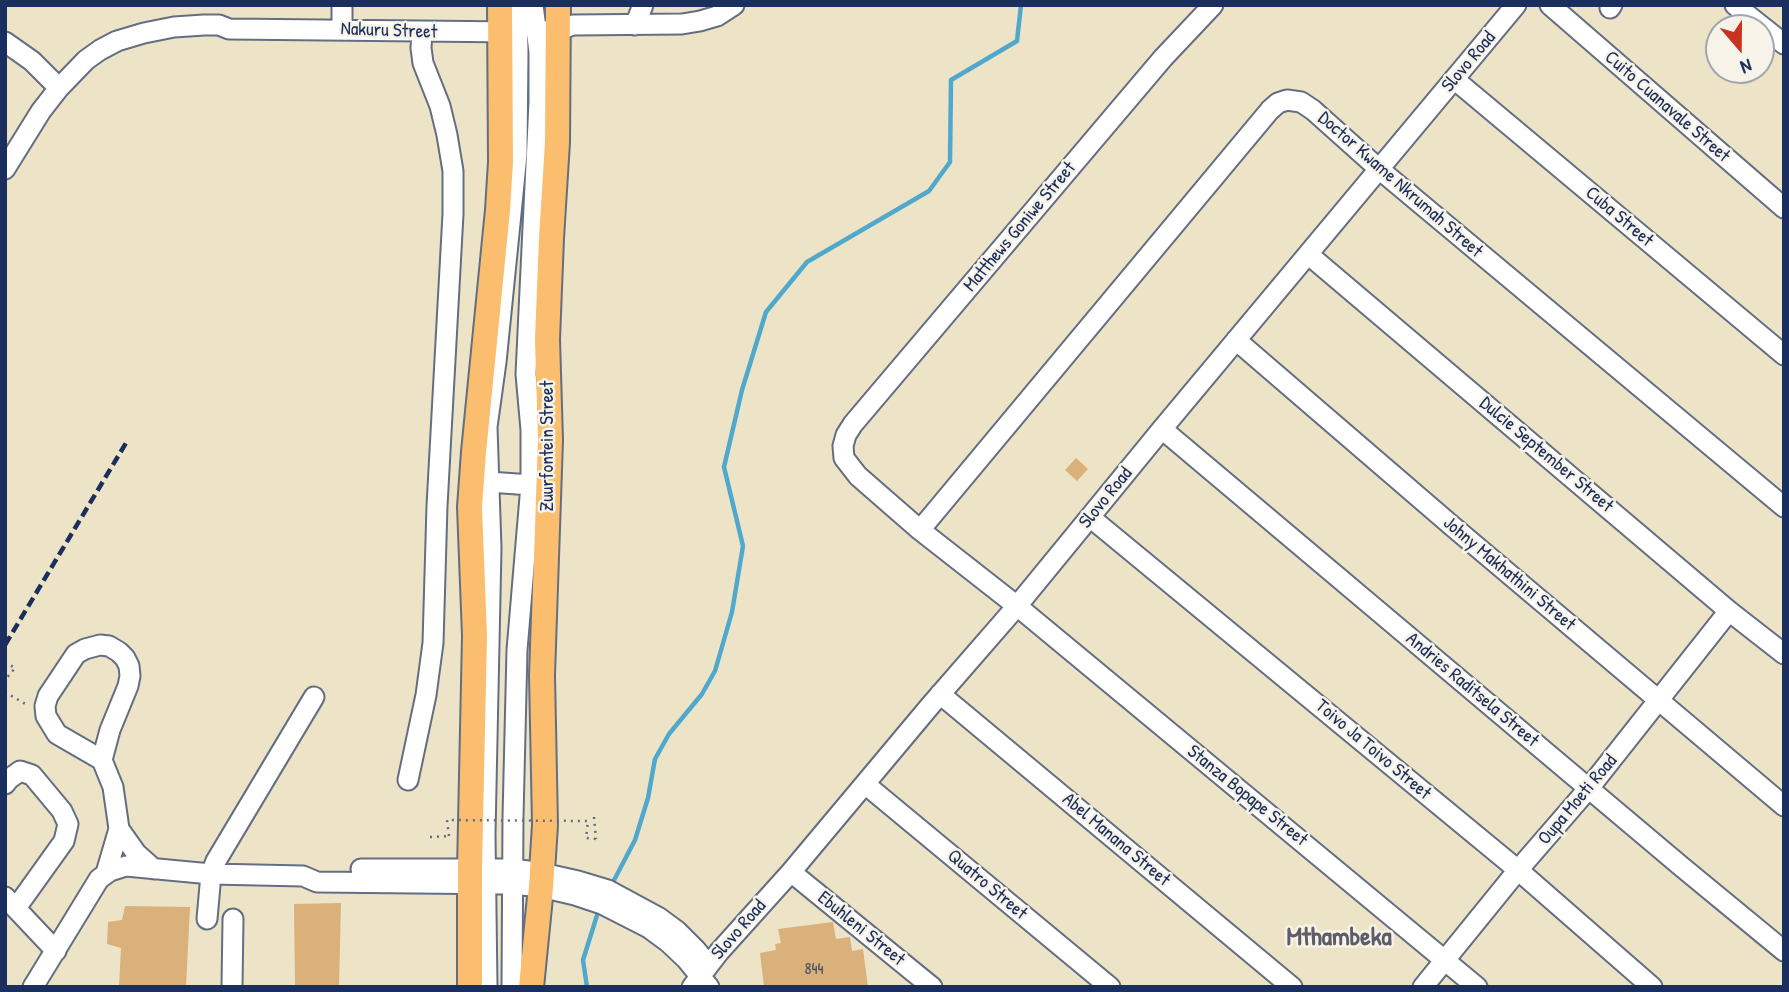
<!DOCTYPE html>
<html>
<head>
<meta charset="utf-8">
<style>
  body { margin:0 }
  #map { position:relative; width:1789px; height:992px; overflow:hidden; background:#ede4c7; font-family:"Patrick Hand",sans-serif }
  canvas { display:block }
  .frame { position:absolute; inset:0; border:7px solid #1b2f5e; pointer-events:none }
  .north { position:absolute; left:1705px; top:14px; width:70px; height:70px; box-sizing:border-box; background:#f7f3e8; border:2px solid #9fa5b1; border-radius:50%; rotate:160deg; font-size:19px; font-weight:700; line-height:28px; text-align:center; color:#1b2f5e }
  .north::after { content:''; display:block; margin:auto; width:24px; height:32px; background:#c8321e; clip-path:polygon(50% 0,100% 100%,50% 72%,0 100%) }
</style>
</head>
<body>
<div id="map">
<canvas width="1789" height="992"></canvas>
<div class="frame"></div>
<div class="north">N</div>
</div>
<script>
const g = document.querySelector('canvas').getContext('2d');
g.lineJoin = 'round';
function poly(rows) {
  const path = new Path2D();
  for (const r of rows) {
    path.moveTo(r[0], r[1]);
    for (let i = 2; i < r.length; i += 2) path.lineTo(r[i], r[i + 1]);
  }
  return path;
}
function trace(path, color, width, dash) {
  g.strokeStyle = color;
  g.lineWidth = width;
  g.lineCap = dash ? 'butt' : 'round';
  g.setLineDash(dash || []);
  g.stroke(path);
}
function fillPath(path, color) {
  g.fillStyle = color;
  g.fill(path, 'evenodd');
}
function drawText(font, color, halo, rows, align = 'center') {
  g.font = font + ' "Patrick Hand",sans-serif';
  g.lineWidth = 5;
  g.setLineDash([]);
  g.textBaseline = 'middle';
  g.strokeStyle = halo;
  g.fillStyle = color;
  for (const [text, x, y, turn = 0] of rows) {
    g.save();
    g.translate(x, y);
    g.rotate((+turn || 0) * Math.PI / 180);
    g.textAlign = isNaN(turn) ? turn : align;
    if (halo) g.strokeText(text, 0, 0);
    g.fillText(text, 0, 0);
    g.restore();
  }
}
const stream = poly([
  [611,886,635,840,648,798,655,759,669,734,702,694,715,671,732,612,743,546,724,467,742,390,766,312,807,262,929,191,950,162,951,80,1017,41,1021,5],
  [587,987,583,960,599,909]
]);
const building = poly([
  [1076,458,1088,469,1077,481,1065,470],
  [341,903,339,987,295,987,294,904],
  [125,906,190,907,186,987,119,987,121,948,107,944,108,922,122,920],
  [833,922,836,939,850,937,852,951,863,949,868,987,764,987,760,953,776,950,775,944,781,943,778,929]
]);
const path = poly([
  [5,662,15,668,5,680],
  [5,692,27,705,29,704],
  [594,817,596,839],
  [430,837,449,836]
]);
const minor = poly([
  [1213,5,1163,58,853,424,846,435,843,446,844,458,858,476,920,530,1017,606,1477,987],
  [1550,5,1784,208],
  [1735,5,1784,44],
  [1610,8,1612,5],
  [635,25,643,5],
  [342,30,342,5],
  [545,31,559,30,573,25,682,24,700,21,717,16,734,5],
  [5,42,32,61,59,88],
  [1454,79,1784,355],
  [5,169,41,111,59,88,86,60,100,50,117,41,144,33,174,27,204,25,219,25,229,29,515,32],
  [1309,255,1729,611,1784,654],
  [1236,340,1451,525,1784,806],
  [1162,429,1682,867,1784,951],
  [489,482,531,485],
  [1091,518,1518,870,1652,987],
  [920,530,1270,110,1278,103,1287,100,1301,102,1313,110,1379,169,1784,507],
  [940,694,1292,987],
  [102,760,57,734,46,716,45,706,48,696,76,654,85,649,100,645,109,646,119,652,125,658,129,666,130,676,128,686,110,730,102,760,113,787,119,829,106,873],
  [408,780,426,695,433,643,437,506,453,214,453,171,447,135,440,106,423,63,421,48,422,32],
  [5,784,9,779,20,771,32,775,62,811,68,824,64,841,16,908],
  [865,784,1110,987],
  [119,829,136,853,154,869],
  [361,869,513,869,542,873,578,881,608,890,658,917,677,931,696,950,708,965],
  [791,872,932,987],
  [5,897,56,951],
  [207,919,211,874,216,861,314,697],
  [33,987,99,879,110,871,126,866,211,874,303,876,317,882,513,884,541,887,575,895,602,904,649,928,668,942,686,959,709,987],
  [232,987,233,919],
  [487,987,485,834,491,548,487,427,496,362,517,154,518,52,517,5],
  [512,987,513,817,517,650,531,485,531,430,526,374,539,102,539,52,533,5],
  [692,987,719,952,791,872,930,706,1017,606,1162,429,1516,5],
  [1423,987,1518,870,1589,788,1729,611]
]);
const major = poly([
  [470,987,470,869,475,636,470,507,474,452,498,210,501,162,500,5],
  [531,987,541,887,545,825,542,675,550,440,547,339,551,238,557,142,558,5]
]);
const rail = poly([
  [5,645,126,443]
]);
const pathBridge = poly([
  [449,836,447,820,588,821,586,838,596,839]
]);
const numberNames = [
  ["844",814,970]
];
const streetNames = [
  ["Nakuru Street",389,31,2],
  ["Slovo Road",1469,62,-50],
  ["Cuito Cuanavale Street",1667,107,41],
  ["Doctor Kwame Nkrumah Street",1400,185,41],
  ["Cuba Street",1619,217,40],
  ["Matthews Goniwe Street",1020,227,-50],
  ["Zuurfontein Street",548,446,-90],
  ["Dulcie September Street",1546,455,40],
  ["Slovo Road",1106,498,-51],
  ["Johny Makhathini Street",1509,574,40],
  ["Andries Raditsela Street",1472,690,40],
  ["Toivo Ja Toivo Street",1373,750,40],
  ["Stanza Bopape Street",1247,796,39],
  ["Oupa Moeti Road",1578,800,-50],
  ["Abel Manana Street",1116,840,40],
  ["Quatro Street",987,885,40],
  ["Ebuhleni Street",861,929,39],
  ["Slovo Road",739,930,-49]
];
const districtNames = [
  ["Mthambeka",1339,938]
];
trace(stream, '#50a9cd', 4.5);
fillPath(building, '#dab17b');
trace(minor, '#646e83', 23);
trace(major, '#646e83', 28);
trace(path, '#646e83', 2.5, [2, 5]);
trace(minor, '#fff', 19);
trace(major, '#fbbe6e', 24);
trace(rail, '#1b2f5e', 4.5, [10, 5]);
trace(pathBridge, '#646e83', 2.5, [2, 5]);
drawText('16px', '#4b5065', null, numberNames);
drawText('19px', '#1b2f5e', '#f7f3e8', streetNames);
drawText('bold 26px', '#5e5c68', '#f7f3e8', districtNames);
</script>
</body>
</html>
